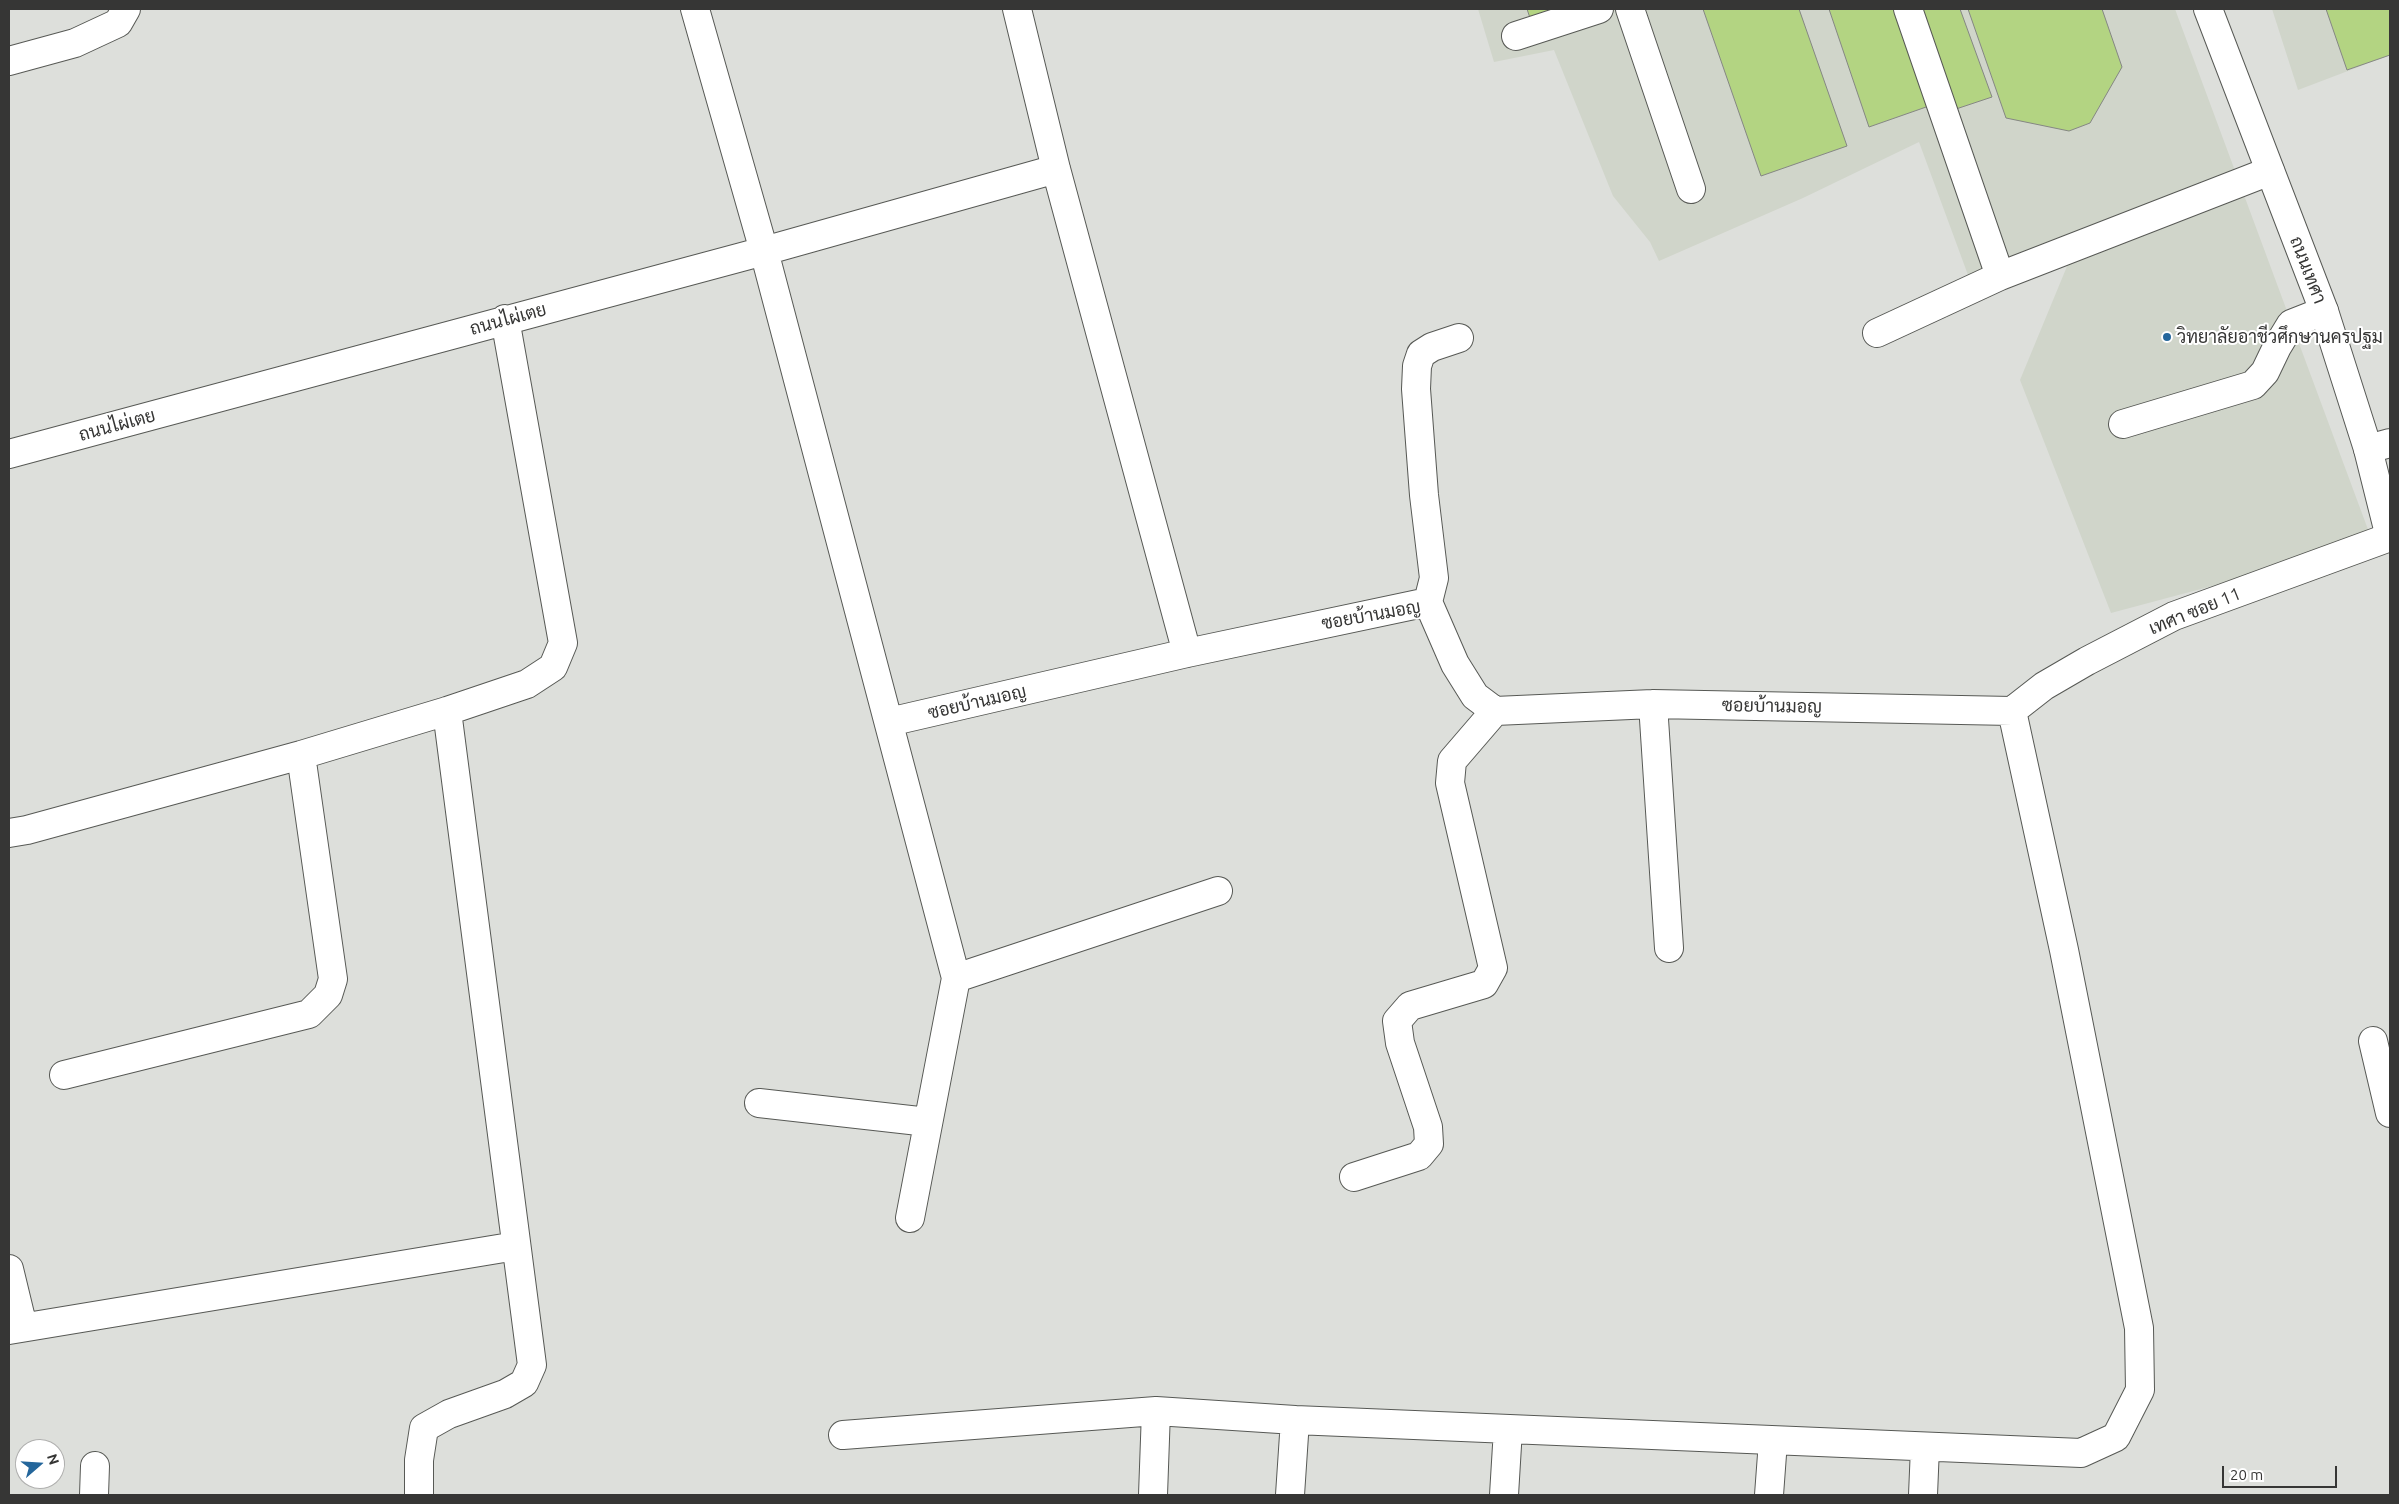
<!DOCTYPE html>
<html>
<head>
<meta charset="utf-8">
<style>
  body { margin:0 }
  #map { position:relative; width:2399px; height:1504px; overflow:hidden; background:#dddfdb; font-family:Ubuntu,sans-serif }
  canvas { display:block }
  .frame { position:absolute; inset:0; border:10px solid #363635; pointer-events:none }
  .north { position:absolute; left:15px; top:1439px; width:50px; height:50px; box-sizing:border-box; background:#fff; border:1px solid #afafae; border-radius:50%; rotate:71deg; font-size:14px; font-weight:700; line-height:20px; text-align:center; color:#363635 }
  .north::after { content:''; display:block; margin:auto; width:18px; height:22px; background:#24669b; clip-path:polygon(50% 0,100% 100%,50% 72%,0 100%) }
  .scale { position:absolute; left:2222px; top:1466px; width:115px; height:22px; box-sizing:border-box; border:2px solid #363635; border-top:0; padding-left:6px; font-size:15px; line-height:18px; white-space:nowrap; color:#363635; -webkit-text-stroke:4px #fff; paint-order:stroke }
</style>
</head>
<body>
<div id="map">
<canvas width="2399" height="1504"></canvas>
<div class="frame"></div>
<div class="north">N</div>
<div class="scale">20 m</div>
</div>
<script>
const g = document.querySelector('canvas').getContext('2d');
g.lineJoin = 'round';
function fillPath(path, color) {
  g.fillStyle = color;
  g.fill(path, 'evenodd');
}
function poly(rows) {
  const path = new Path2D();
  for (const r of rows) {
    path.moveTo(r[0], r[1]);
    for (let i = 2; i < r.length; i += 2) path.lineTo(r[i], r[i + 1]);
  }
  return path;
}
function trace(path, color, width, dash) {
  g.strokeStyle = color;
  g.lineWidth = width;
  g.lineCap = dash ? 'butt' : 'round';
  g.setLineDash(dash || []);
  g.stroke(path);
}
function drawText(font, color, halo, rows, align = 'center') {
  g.font = font + ' Ubuntu,Sarabun,sans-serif';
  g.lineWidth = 4;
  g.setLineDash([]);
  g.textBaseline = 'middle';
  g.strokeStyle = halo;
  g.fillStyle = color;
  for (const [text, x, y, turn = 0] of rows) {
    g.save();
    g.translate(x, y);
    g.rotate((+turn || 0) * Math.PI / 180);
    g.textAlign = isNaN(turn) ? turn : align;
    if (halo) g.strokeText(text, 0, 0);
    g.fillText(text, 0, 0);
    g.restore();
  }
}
const built = poly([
  [1478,9,2175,9,2373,543,2111,613,2020,380,2075,247,1975,294,1919,142,1803,198,1659,261,1650,242,1613,196,1554,50,1494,62],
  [2272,9,2390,9,2390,55,2298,90]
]);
const building = poly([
  [1527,9,1566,9,1531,21,1527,9],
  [1703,9,1799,9,1847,146,1761,176,1703,9],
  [1829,9,1896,9,1929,106,1869,127,1829,9],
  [1908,9,1960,9,1992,97,1944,113,1908,9],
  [1968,9,2102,9,2122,67,2090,123,2069,131,2006,118,1968,9],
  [2326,9,2390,9,2390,55,2347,70,2326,9]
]);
const minor = poly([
  [1017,9,1056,169,1187,653],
  [1630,9,1691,189],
  [1908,9,2000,276],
  [1516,36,1599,9],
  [9,61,75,43,118,23,126,9],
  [1877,333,2000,276,2270,171],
  [2123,424,2253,385,2265,372,2277,347,2291,324,2324,311],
  [2368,449,2390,443],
  [9,454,764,251,695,9],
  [1428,602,1434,578,1424,495,1416,389,1417,366,1421,354,1432,347,1459,338],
  [1653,704,1669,948],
  [2012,711,2044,686,2087,661,2174,616,2390,537],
  [889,722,1187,653,1428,602,1455,664,1475,696,1495,711,1653,704,2012,711],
  [9,833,27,830,301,755,447,711,527,684,553,667,563,643,505,319],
  [956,978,1218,891],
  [2373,1041,2390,1113],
  [64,1075,309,1014,328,995,333,979,301,755],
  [759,1103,928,1122],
  [1354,1177,1419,1156,1429,1144,1428,1127,1400,1043,1397,1021,1410,1006,1484,984,1493,968,1450,783,1452,761,1495,711],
  [910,1218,956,978,764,251,1056,169],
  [9,1269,23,1327],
  [9,1330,516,1246],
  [843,1435,1156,1411,1295,1420,2081,1453,2116,1437,2140,1390,2139,1328,2064,950,2012,711],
  [94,1495,95,1466],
  [419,1495,419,1460,424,1428,449,1414,505,1394,524,1383,532,1365,447,711],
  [1153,1495,1156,1411],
  [1290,1495,1295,1420],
  [1504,1495,1508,1429],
  [1769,1495,1773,1441],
  [1923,1495,1925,1447]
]);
const major = poly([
  [2208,9,2324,311,2368,449,2390,537]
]);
const markers = [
  [2167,337,5,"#24669b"]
];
const streetNames = [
  ["ถนนเทศา",2308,270,69],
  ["ถนนไผ่เตย",508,319,-15],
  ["ถนนไผ่เตย",117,425,-15],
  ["เทศา ซอย 11",2195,611,-22],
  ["ซอยบ้านมอญ",1371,615,-10],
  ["ซอยบ้านมอญ",977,702,-13],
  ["ซอยบ้านมอญ",1772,706,1]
];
const poiNames = [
  ["วิทยาลัยอาชีวศึกษานครปฐม",2177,337]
];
fillPath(built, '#d0d5ca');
fillPath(building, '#b3d482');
trace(building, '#858783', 1);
trace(minor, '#575955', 30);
trace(major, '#575955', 30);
trace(minor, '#fff', 28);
trace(major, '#fff', 28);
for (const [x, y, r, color] of markers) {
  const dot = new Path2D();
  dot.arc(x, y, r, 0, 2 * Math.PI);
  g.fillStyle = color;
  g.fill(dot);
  trace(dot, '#fff', 2);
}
drawText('18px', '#363635', '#fff', streetNames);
drawText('18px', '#363635', '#fff', poiNames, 'left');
</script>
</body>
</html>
